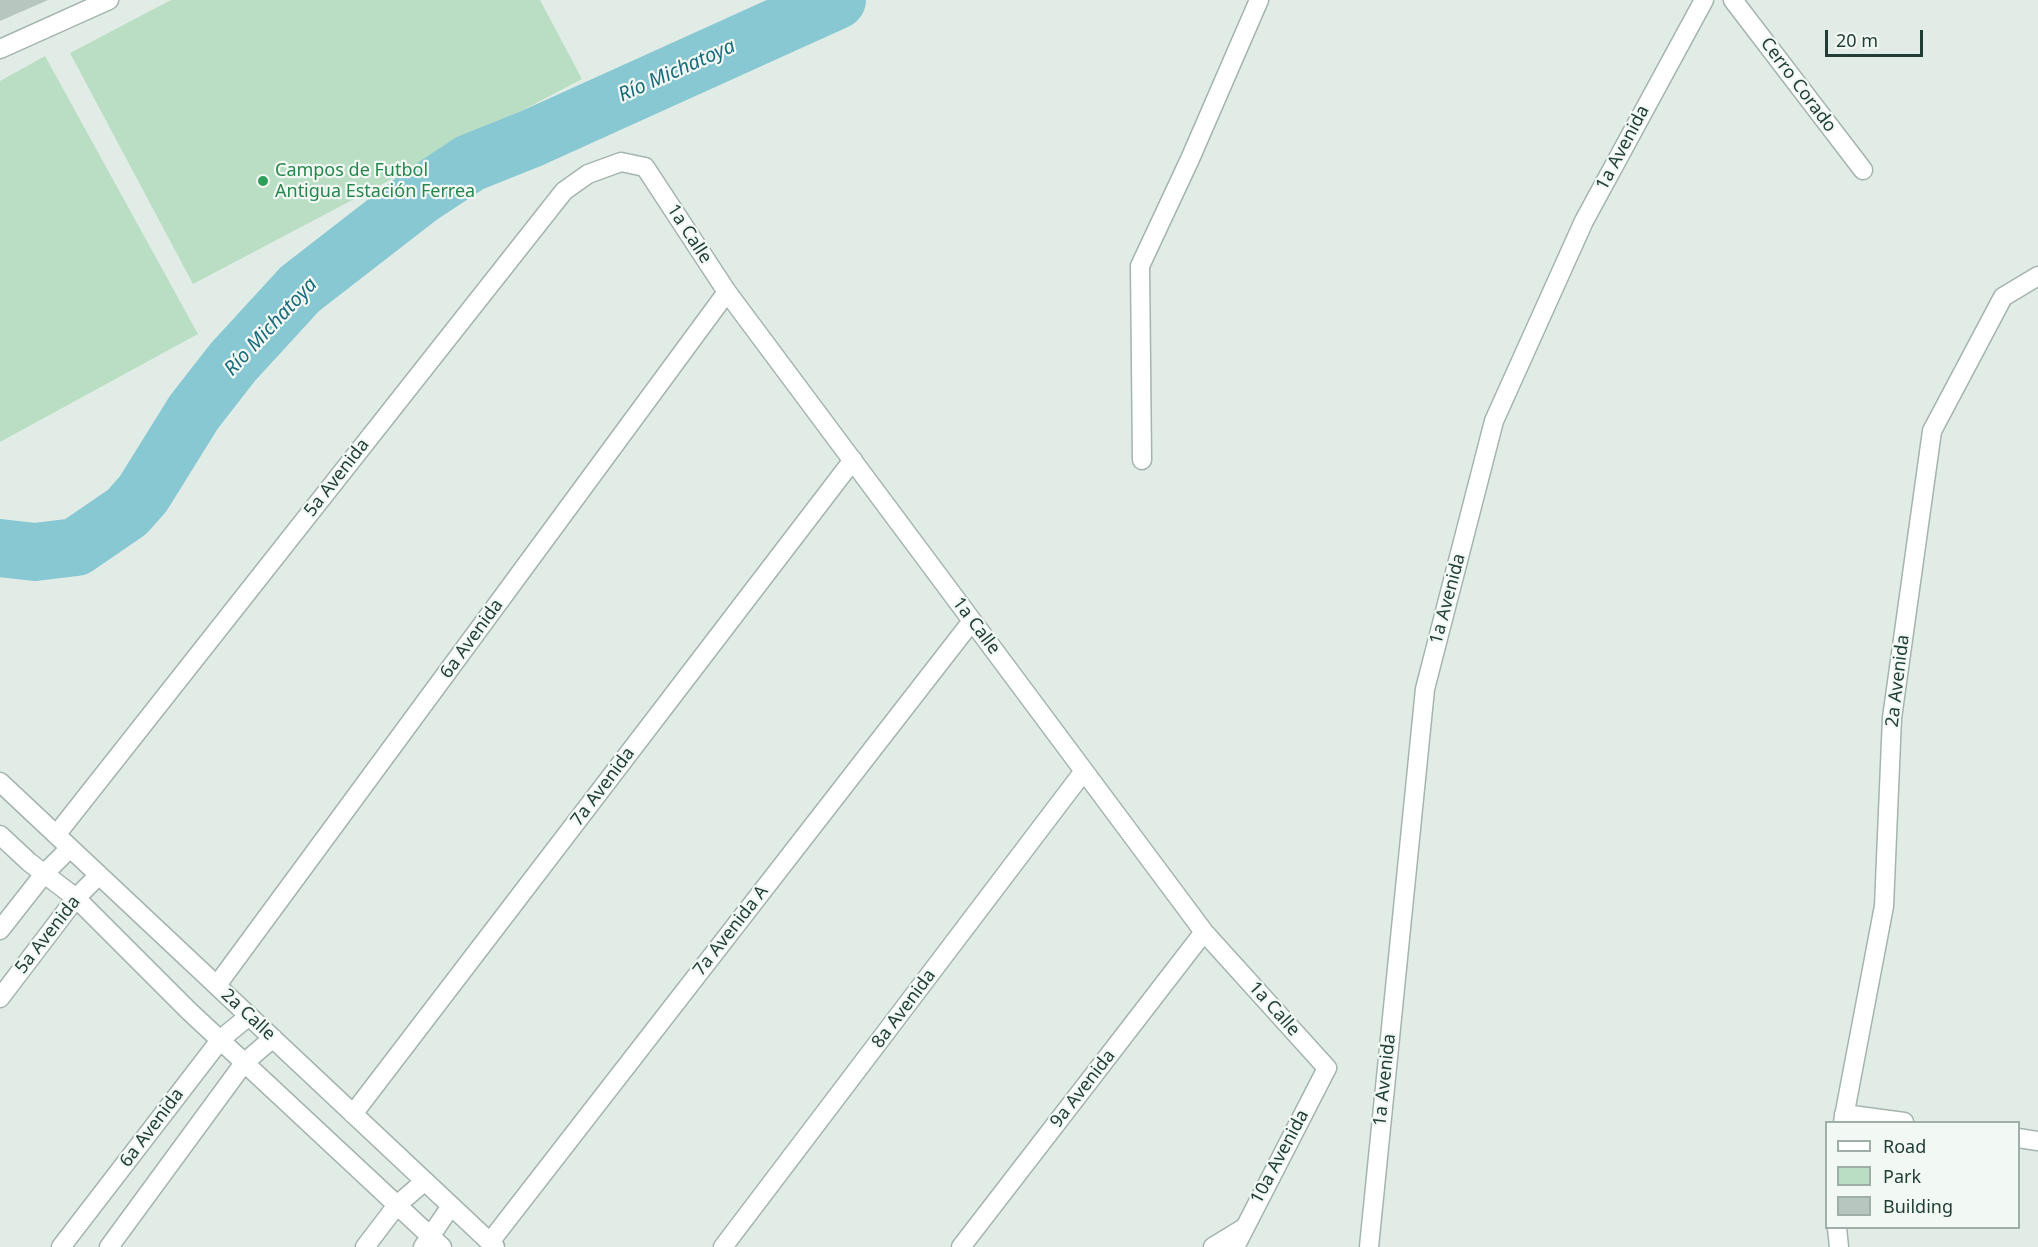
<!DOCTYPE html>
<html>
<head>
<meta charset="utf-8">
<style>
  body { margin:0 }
  #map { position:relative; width:2038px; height:1247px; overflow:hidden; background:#e2ece7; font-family:"Noto Sans",sans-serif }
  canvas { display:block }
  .legend { position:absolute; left:1825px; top:1121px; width:195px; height:108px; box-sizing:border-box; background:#f2f9f5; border:2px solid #9eaea9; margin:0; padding:8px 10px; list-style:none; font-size:18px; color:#213e36 }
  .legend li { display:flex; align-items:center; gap:12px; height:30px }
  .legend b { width:30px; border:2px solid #9eaea9 }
  .scale { position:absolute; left:1825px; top:30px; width:98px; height:27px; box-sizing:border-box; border:3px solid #213e36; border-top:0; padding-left:8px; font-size:18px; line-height:21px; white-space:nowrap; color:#213e36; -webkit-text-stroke:4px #f2f9f5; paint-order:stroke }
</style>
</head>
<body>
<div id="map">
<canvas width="2038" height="1247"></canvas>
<ul class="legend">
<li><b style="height:8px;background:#fff"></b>Road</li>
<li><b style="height:16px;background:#badec3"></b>Park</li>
<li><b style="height:16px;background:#b7c7c0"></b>Building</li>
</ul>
<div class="scale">20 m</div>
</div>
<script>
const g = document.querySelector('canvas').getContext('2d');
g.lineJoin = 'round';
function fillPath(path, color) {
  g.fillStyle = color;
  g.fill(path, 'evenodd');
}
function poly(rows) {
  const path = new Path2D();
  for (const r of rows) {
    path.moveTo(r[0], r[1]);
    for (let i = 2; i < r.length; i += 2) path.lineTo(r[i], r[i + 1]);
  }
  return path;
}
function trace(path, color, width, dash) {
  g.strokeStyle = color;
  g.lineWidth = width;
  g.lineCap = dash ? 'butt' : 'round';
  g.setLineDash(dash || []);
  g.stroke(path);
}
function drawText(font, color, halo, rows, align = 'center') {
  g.font = font + ' "Noto Sans",sans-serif';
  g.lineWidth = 4.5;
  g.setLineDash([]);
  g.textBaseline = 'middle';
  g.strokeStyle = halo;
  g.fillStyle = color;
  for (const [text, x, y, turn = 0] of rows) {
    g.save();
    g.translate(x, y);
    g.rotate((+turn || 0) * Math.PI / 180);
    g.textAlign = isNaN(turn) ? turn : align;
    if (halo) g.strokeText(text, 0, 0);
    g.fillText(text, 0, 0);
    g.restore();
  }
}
const green = poly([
  [171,0,540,0,582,79,193,284,70,53],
  [45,56,198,334,0,442,0,81]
]);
const river = poly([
  [0,548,35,552,76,547,127,512,143,494,194,412,233,362,300,289,420,196,470,163,530,139,837,0]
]);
const building = poly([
  [0,0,48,0,0,21]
]);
const lane = poly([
  [0,49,109,0],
  [1142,460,1140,266,1190,159,1259,0]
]);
const street = poly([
  [1733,0,1863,170],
  [0,782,495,1247],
  [0,835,29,862,76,898,189,1011,442,1247],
  [56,835,564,191,588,174,621,162,645,167,727,292,1204,932,1327,1068,1235,1247],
  [0,930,44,874,70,848],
  [217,985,727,292],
  [0,998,76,898,99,875],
  [353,1114,853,460],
  [1844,1114,1904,1122],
  [1843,1122,1884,906,1892,718,1932,431,2003,297,2038,276],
  [2018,1138,2038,1141],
  [1837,1228,1839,1247],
  [490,1242,972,621],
  [61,1247,221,1039,249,1016],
  [109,1247,244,1063,273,1038],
  [365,1247,397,1205,425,1181],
  [423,1247,451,1206],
  [723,1247,1084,771],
  [961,1247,1204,932],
  [1213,1247,1244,1228],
  [1369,1247,1425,689,1494,421,1584,221,1704,0]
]);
const markers = [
  [263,181,6,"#2e9e5b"]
];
const streetNames = [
  ["Cerro Corado",1798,85,53],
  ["1a Avenida",1623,148,-62],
  ["1a Calle",689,234,57],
  ["5a Avenida",337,478,-52],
  ["1a Avenida",1448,599,-75],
  ["1a Calle",976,626,53],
  ["6a Avenida",472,639,-54],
  ["2a Avenida",1898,681,-83],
  ["7a Avenida",603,787,-53],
  ["7a Avenida A",731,931,-52],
  ["5a Avenida",48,935,-52],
  ["8a Avenida",904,1009,-53],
  ["1a Calle",1274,1009,48],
  ["2a Calle",248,1015,43],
  ["1a Avenida",1385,1080,-84],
  ["9a Avenida",1083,1089,-52],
  ["6a Avenida",152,1128,-53],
  ["10a Avenida",1280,1157,-62]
];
const leisureNames = [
  ["Campos de Futbol",275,171],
  ["Antigua Estación Ferrea",275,192]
];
const waterNames = [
  ["Río Michatoya",677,71,-24],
  ["Río Michatoya",271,327,-47]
];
fillPath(green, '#badec3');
trace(river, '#88c8d3', 58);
fillPath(building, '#b7c7c0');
trace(lane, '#a4b4ae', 21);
trace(street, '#a4b4ae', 21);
trace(lane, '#fff', 18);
trace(street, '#fff', 18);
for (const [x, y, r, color] of markers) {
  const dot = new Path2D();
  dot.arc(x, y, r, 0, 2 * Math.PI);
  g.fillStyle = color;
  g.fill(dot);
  trace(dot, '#f2f9f5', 2);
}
drawText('18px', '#213e36', '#f2f9f5', streetNames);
drawText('18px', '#27864d', '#f2f9f5', leisureNames, 'left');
drawText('italic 20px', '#1a6b7b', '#f2f9f5', waterNames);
</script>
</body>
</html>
